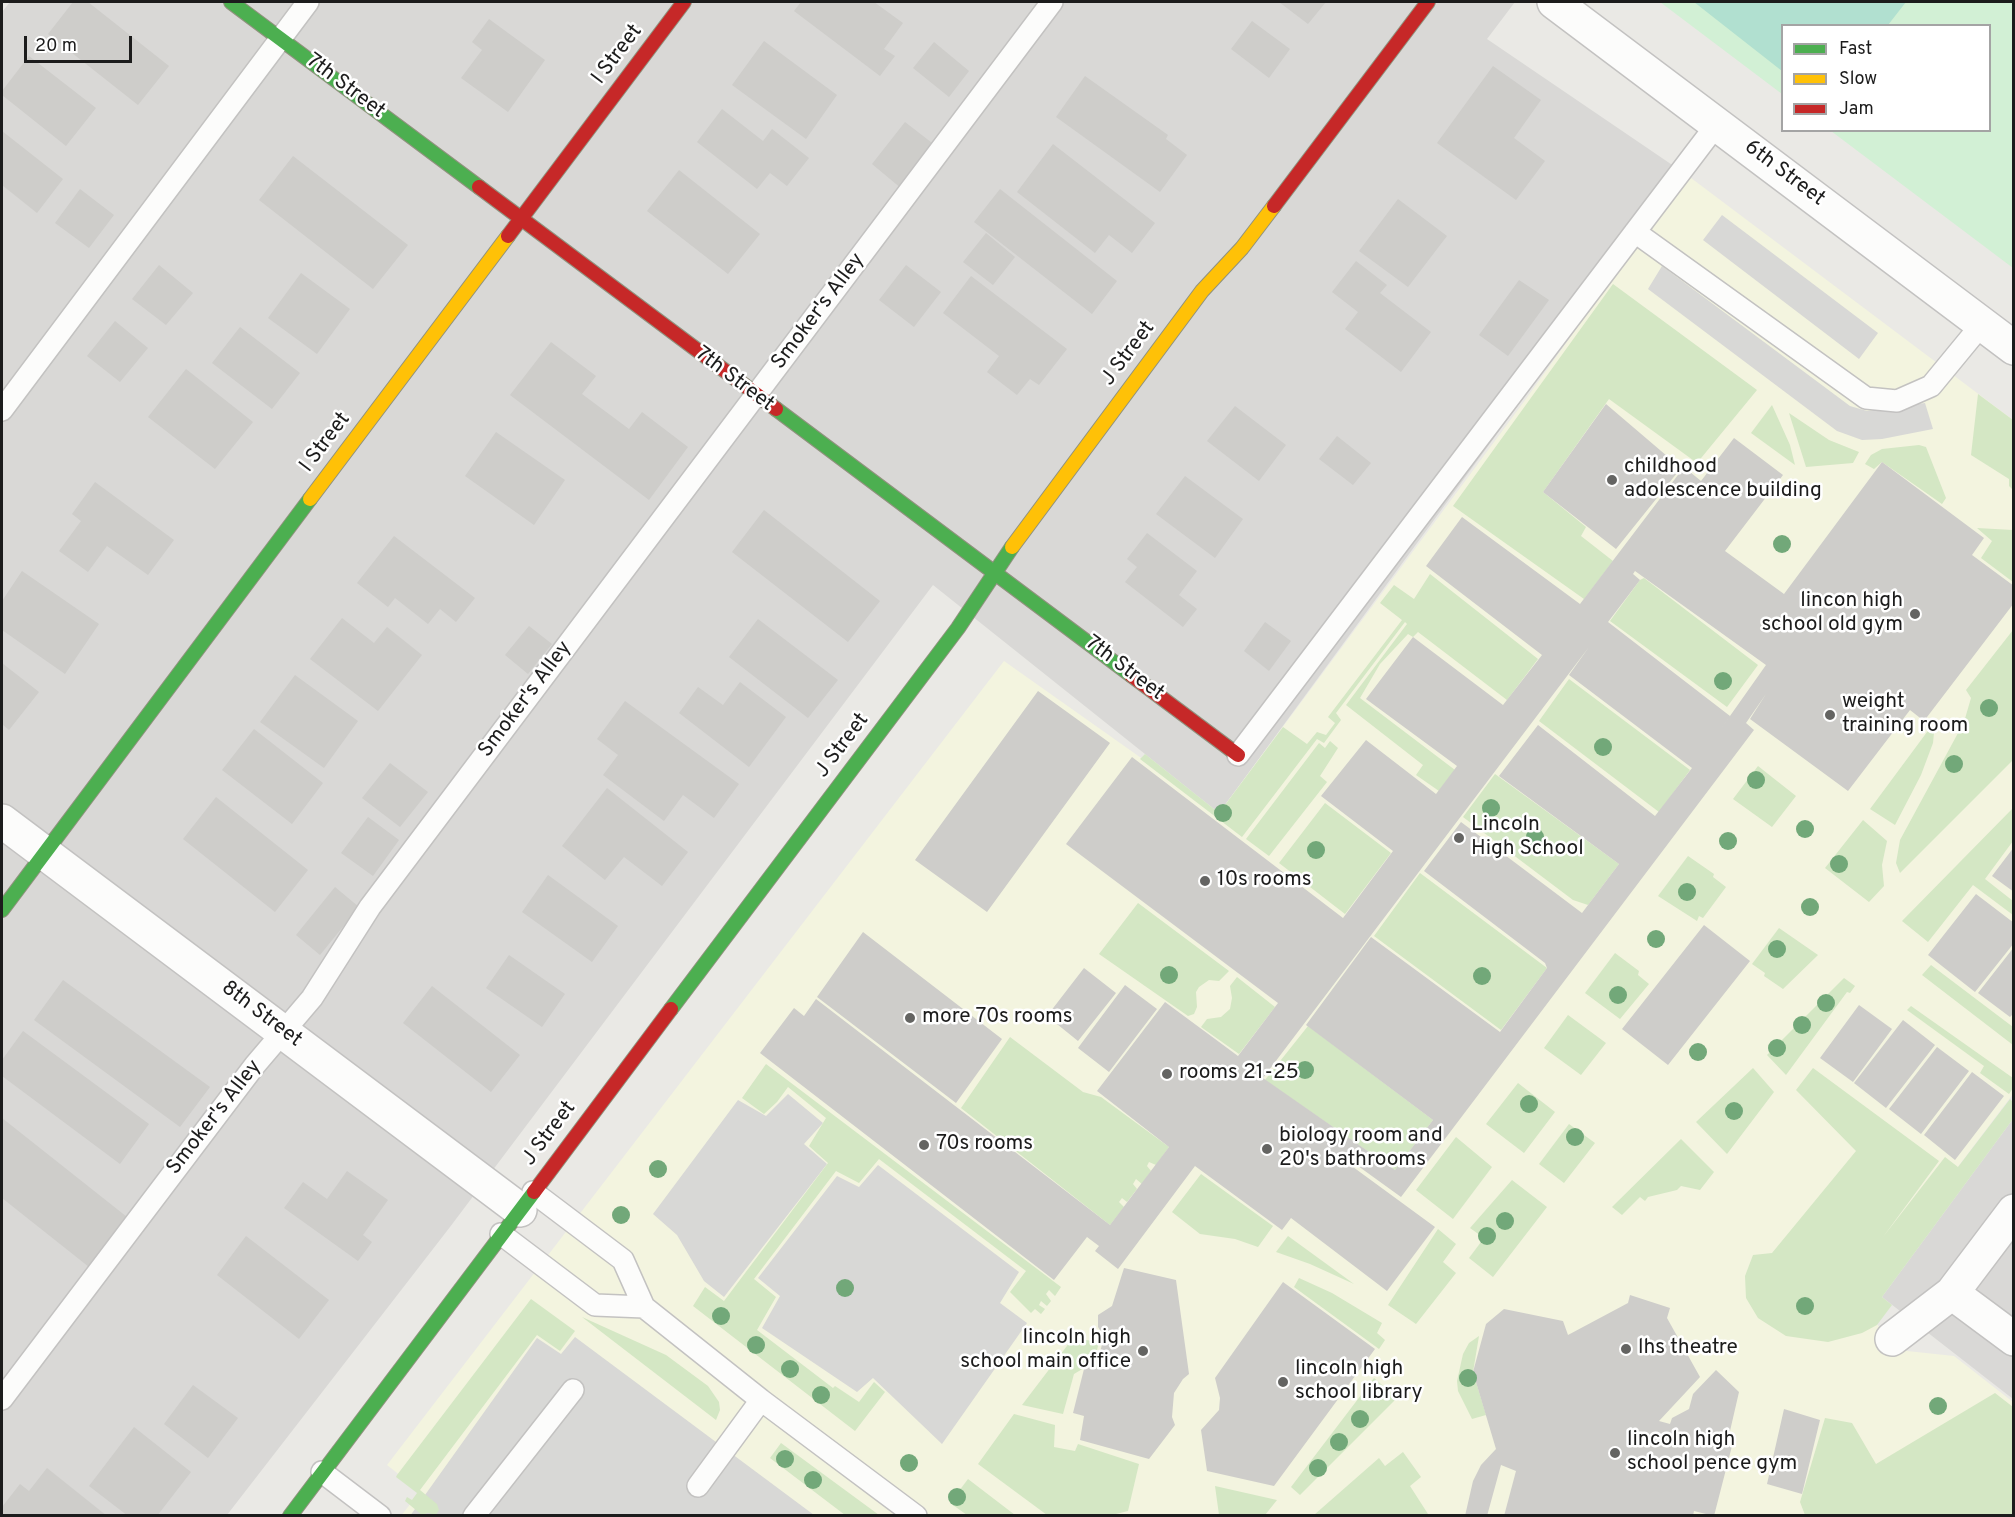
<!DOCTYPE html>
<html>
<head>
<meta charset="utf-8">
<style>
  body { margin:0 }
  #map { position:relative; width:2015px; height:1517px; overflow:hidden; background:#eae9e5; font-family:Overpass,sans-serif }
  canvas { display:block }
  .frame { position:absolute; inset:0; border:3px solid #1c1c1c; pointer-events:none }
  .legend { position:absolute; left:1781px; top:24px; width:210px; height:108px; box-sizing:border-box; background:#fff; border:2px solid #a4a4a4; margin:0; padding:8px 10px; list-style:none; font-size:18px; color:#1c1c1c }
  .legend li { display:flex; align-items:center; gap:12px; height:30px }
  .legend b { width:30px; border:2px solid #a4a4a4 }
  .scale { position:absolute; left:24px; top:36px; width:108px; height:27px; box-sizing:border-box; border:3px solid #1c1c1c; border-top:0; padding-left:8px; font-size:18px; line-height:21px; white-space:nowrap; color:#1c1c1c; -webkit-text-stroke:4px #fff; paint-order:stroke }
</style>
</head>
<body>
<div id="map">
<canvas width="2015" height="1517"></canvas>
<div class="frame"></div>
<ul class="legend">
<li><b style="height:8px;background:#4caf50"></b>Fast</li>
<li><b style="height:8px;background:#ffc107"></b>Slow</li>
<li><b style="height:8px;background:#c62828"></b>Jam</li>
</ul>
<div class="scale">20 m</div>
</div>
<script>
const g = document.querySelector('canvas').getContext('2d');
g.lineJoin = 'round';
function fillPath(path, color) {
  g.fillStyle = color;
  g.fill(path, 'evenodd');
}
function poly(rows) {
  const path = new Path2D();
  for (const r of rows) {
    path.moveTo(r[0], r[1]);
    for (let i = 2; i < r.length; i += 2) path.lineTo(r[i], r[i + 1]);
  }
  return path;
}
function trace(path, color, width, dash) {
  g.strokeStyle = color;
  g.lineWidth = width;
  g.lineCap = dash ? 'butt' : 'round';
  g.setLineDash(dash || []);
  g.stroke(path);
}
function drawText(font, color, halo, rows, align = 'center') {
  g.font = font + ' Overpass,sans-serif';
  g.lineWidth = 5;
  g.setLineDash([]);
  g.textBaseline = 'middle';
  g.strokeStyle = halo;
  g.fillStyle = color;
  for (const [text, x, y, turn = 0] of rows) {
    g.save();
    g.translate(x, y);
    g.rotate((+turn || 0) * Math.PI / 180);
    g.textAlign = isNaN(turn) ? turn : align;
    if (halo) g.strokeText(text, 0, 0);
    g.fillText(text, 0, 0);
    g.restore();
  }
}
const residential = poly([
  [10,2,1515,2,1487,39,1687,175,1219,813,933,585,450,1227,227,1515,2,1515,2,12],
  [2013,1119,2013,1399,1882,1297]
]);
const education = poly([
  [1687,175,2013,420,2013,1094,1854,1304,1907,1351,1954,1356,2013,1402,2013,1515,401,1516,420,1491,387,1465,1004,661,1219,813,1523,403]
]);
const religious = poly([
  [1722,215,1878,333,1859,359,1703,240],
  [1662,266,1850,406,1867,411,1925,403,1933,429,1882,439,1862,440,1837,431,1648,289],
  [788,1094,823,1123,804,1144,827,1164,724,1297,704,1281,677,1235,653,1214,738,1100,766,1116],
  [878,1165,1019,1272,1000,1303,1027,1323,942,1444,873,1378,857,1392,762,1328,780,1296,758,1278,837,1176,859,1187],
  [575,1337,814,1515,410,1516,537,1338,561,1354]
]);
const grass = poly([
  [1613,284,1757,390,1697,463,1609,399,1543,492,1586,527,1581,536,1613,561,1584,599,1453,506],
  [1978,394,2013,420,2013,490,2009,486,2009,479,1971,455],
  [1772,405,1790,445,1795,465,1751,433],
  [1789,413,1829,440,1859,452,1853,463,1806,467],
  [1919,445,1926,447,1946,498,1942,504,1882,462,1874,469,1865,464,1871,455,1882,449],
  [1977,528,2013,530,2013,582,1981,558,1992,541],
  [1430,574,1538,659,1507,700,1418,632,1413,637,1408,634,1380,664,1360,698,1455,770,1439,791,1416,775,1423,765,1346,705,1407,624,1405,622,1336,713,1341,720,1324,743,1317,739,1242,837,1140,759,1145,754,1219,813,1283,727,1307,744,1317,732,1326,735,1335,723,1328,717,1402,620,1380,603,1394,585,1414,599],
  [1644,578,1758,665,1727,707,1610,621,1640,580],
  [2013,630,2013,760,1900,873,1896,863,1900,840,1964,722,1971,698,1966,690],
  [1569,679,1690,770,1659,812,1539,721],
  [1930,728,1934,733,1933,743,1921,775,1895,825,1870,809],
  [1330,741,1338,748,1320,776,1327,782,1269,856,1246,839,1319,743,1325,748],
  [1758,766,1796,796,1772,827,1733,799],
  [1495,774,1619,864,1588,905,1573,900,1463,817],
  [1325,803,1391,853,1345,914,1279,863],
  [2013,808,2013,841,1985,879,2013,901,2013,915,1973,885,1928,942,1902,921],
  [1863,820,1887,841,1882,865,1884,886,1869,902,1825,868],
  [1688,856,1714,874,1713,877,1726,887,1703,918,1699,916,1697,921,1658,896],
  [1420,873,1547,968,1501,1030,1374,936],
  [1138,903,1229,971,1219,981,1209,980,1199,987,1196,992,1197,1007,1194,1014,1188,1016,1099,954],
  [1779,928,1818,955,1783,989,1764,976,1765,973,1752,964],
  [1615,953,1639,971,1638,975,1649,984,1620,1019,1585,993],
  [1931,965,2013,1027,2013,1045,1922,975],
  [1237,977,1275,1007,1239,1054,1201,1027,1207,1019,1221,1017,1230,1009,1232,998,1230,986],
  [1844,978,1855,986,1850,993,1847,992,1786,1075,1767,1055],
  [1911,1006,2013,1078,2013,1088,2009,1094,1980,1073,1984,1066,1907,1010],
  [1568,1015,1606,1043,1581,1075,1544,1048],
  [1308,1026,1433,1120,1395,1170,1265,1080],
  [1010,1037,1083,1092,1101,1097,1169,1147,1156,1165,1149,1162,1147,1166,1151,1171,1142,1184,1136,1179,1133,1184,1137,1189,1127,1202,1122,1198,1119,1202,1124,1207,1110,1225,961,1108],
  [766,1064,1061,1287,1055,1296,1049,1290,1046,1294,1051,1301,1047,1306,1041,1301,1039,1305,1045,1309,1041,1314,1035,1309,1031,1313,1010,1292,1026,1271,879,1159,859,1183,836,1171,754,1279,776,1297,757,1330,833,1388,835,1386,859,1402,874,1382,885,1392,855,1431,693,1306,705,1287,724,1301,828,1163,809,1146,826,1118,788,1087,777,1102,764,1114,742,1098],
  [1753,1068,1774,1092,1727,1154,1696,1122],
  [1813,1068,1939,1161,1883,1237,1945,1157,1958,1167,2010,1099,2013,1102,2013,1119,1882,1297,1892,1305,1877,1325,1862,1333,1828,1342,1786,1336,1758,1318,1746,1298,1745,1276,1753,1255,1772,1253,1856,1151,1796,1090],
  [1518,1083,1555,1112,1524,1153,1486,1124],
  [1569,1124,1595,1143,1564,1183,1539,1164],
  [1456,1137,1492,1167,1453,1219,1416,1190],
  [1681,1139,1714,1172,1700,1190,1681,1186,1677,1190,1648,1197,1645,1201,1640,1197,1622,1215,1612,1207],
  [1201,1174,1273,1226,1258,1247,1235,1239,1200,1234,1172,1212],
  [1512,1180,1547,1207,1493,1277,1469,1258,1484,1238,1470,1228],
  [1438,1229,1456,1244,1443,1262,1456,1273,1416,1324,1388,1305],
  [1288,1236,1354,1284,1310,1264,1276,1252],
  [1299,1278,1332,1293,1382,1323,1377,1333,1385,1340,1379,1349,1294,1287],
  [531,1299,575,1331,560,1351,537,1335,420,1490,437,1504,439,1510,436,1515,428,1513,422,1515,405,1501,407,1497,412,1500,417,1493,396,1477,397,1475],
  [582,1317,666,1355,708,1386,719,1402,720,1410,716,1420],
  [1479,1336,1473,1372,1486,1415,1472,1419,1458,1391,1457,1381,1463,1354,1469,1343],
  [1073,1338,1099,1342,1094,1362,1074,1374,1063,1414,1022,1405],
  [1374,1378,1397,1398,1300,1495,1291,1487],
  [1995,1393,2013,1407,2013,1515,1805,1515,1800,1502,1825,1418,1852,1423,1876,1464],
  [1014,1414,1055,1425,1054,1447,1075,1451,1078,1444,1139,1464,1128,1511,1112,1515,1047,1515,978,1464],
  [781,1443,879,1515,845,1515,770,1458],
  [1403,1452,1421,1477,1410,1486,1428,1514,1314,1515,1379,1458,1385,1466],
  [968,1479,1015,1515,967,1515,950,1503],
  [1215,1486,1277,1500,1265,1515,1219,1515]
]);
const park = poly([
  [1660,2,2013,2,2013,268,1831,131,1990,130,1990,26,1782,26,1782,94]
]);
const pitch = poly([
  [1694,2,1906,2,1888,25,1782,26,1782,71]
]);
const building = poly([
  [73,2,88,2,169,66,138,105,48,34],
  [801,2,874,2,903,23,884,49,895,56,880,76,794,11],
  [1279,2,1326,2,1308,24],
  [489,19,545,60,508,112,461,78,482,50,472,42],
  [1252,21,1290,49,1269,78,1231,49],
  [764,41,837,95,806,139,732,85],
  [934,42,969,71,949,97,913,68],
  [29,56,96,108,66,146,2,95,2,91],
  [1493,66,1541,100,1514,138,1545,161,1516,200,1437,143],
  [1085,76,1168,135,1166,139,1187,155,1160,192,1056,117],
  [722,109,763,141,772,129,809,158,787,186,770,173,757,189,697,142],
  [905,122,936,146,902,189,872,164],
  [2,131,63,179,37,213,2,185],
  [1053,144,1155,223,1132,253,1109,235,1095,253,1017,192],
  [293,156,408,245,373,289,259,200],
  [679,170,760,234,728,274,647,211],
  [80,189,114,215,89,248,55,223],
  [1000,189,1117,281,1092,314,974,222],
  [1398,199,1447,236,1408,287,1359,251],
  [986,233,1015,257,993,285,963,262],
  [1356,261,1387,285,1380,293,1431,332,1401,372,1345,329,1358,312,1332,292],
  [159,265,193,293,166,325,132,299],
  [906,265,941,292,914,327,879,300],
  [301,273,350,309,317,354,268,318],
  [971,276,1067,349,1039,385,1030,379,1017,395,987,372,999,356,943,313],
  [1519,280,1549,300,1508,356,1479,335],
  [115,321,148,348,120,382,87,356],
  [240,327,300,373,272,409,212,363],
  [551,342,596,376,582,394,629,429,642,412,688,447,649,500,510,395],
  [186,369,253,422,215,469,148,417],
  [1606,404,1681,468,1616,549,1543,492],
  [1235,406,1286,445,1259,481,1207,441],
  [496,432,565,480,534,525,465,476],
  [1337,436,1371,463,1353,485,1319,459],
  [1734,438,1783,475,1725,551,1784,594,1882,462,1984,538,1972,555,2014,586,2014,603,1924,721,1910,710,1848,791,1750,719,1766,694,1746,723,1754,730,1401,1197,1340,1153,1338,1156,1435,1227,1387,1291,1291,1218,1282,1230,1195,1166,1118,1269,1095,1251,1099,1246,1087,1237,1054,1280,760,1053,794,1008,804,1016,816,999,1110,1225,1169,1147,1097,1091,1165,1002,1238,1056,1278,1003,1066,844,1132,757,1343,918,1393,851,1321,796,1366,740,1436,794,1457,766,1366,699,1413,637,1503,705,1542,655,1426,566,1462,517,1580,604,1684,467,1701,481],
  [1635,571,1766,665,1713,740,1730,716,1608,622,1640,580,1633,574],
  [1589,647,1569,675,1692,768,1655,816,1538,725,1499,776,1619,864,1582,913,1461,822,1424,871,1545,963,1547,968,1500,1032,1371,937,1306,1025,1433,1120,1395,1170,1263,1078],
  [1185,476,1243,519,1215,558,1156,514],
  [95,482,174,540,148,575,107,546,88,572,59,551,81,521,72,514],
  [764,510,880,601,848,642,732,552],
  [1147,533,1197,571,1179,595,1197,609,1183,627,1125,582,1137,567,1127,559],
  [394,536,475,598,456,622,440,609,428,624,395,598,388,607,357,583],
  [22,571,99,624,65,674,2,630,2,601],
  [342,618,374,643,387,627,422,655,378,711,310,659],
  [758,619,838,680,808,718,729,657],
  [1265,622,1291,641,1269,671,1244,651],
  [529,626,552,644,528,674,505,655],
  [2,663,39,692,9,730,2,724],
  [295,675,358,721,324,768,260,722],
  [740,682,786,717,749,767,679,713,698,687,723,705],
  [1038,691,1110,743,987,912,915,860],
  [625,701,739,784,714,818,683,795,664,821,603,775,618,755,597,739],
  [254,729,323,783,292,824,222,770],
  [390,763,428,792,400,827,362,798],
  [607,788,688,852,662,886,624,857,605,880,562,846],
  [216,797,308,870,275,912,183,839],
  [368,817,399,840,373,876,341,853],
  [2014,847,2014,892,1992,876],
  [548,875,618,926,592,962,522,912],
  [335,887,359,907,320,955,296,935],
  [1976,894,2014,923,2014,943,1975,992,1928,955],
  [1704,925,1750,961,1668,1065,1622,1029],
  [863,932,1002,1039,956,1103,817,997],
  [2014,947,2014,1013,2010,1017,1978,993],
  [509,955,565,994,542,1027,486,988],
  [1084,968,1116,993,1078,1041,1047,1016],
  [63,980,210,1087,180,1127,34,1020],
  [1125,985,1157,1009,1109,1072,1078,1048],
  [432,986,520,1055,491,1092,403,1023],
  [1859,1005,1892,1029,1853,1082,1820,1058],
  [1903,1020,1935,1045,1886,1108,1854,1083],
  [23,1031,149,1124,120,1164,2,1076,2,1060],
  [1937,1047,1969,1071,1921,1134,1889,1109],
  [1972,1072,2004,1096,1955,1160,1924,1135],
  [2,1118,127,1217,89,1267,2,1198],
  [347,1171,388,1200,363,1235,372,1242,358,1261,284,1208,303,1182,327,1199],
  [246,1236,329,1300,299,1339,217,1275],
  [1124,1268,1176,1280,1189,1374,1183,1379,1174,1393,1172,1417,1175,1425,1149,1459,1080,1440,1084,1416,1073,1413,1085,1365,1096,1369,1104,1336,1098,1327,1098,1315,1112,1306],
  [1283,1282,1375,1349,1274,1486,1207,1471,1201,1430,1219,1410,1220,1398,1215,1378],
  [1630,1295,1670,1308,1667,1318,1700,1377,1659,1421,1670,1424,1672,1418,1689,1409,1693,1394,1716,1370,1739,1392,1727,1444,1732,1446,1714,1516,1694,1511,1693,1516,1504,1516,1516,1471,1501,1465,1487,1516,1465,1516,1473,1481,1481,1465,1496,1449,1473,1372,1486,1324,1504,1309,1563,1321,1568,1335,1628,1303],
  [193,1385,238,1418,208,1458,164,1424],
  [1784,1409,1820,1420,1802,1494,1767,1484],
  [134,1427,191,1472,157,1516,128,1516,89,1486],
  [47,1468,107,1516,2,1516,2,1507,20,1484,29,1491]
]);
const lane = poly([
  [1635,232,1866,398,1897,401,1931,386,1982,324],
  [2,410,308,2],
  [1238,755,1717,124],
  [501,1234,595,1305,644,1307,623,1260,533,1192],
  [644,1307,761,1400,916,1516],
  [2,1399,255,1065,312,998,370,907,1052,2],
  [322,1472,380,1516],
  [698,1486,761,1400],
  [474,1516,573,1390]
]);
const street = poly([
  [1554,2,2014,348],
  [2,821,520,1210],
  [1952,1293,2014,1339],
  [1892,1339,1952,1293,2014,1211]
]);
const fast = poly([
  [231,2,479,187],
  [776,409,1131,675],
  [2,910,310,499],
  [671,1009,958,628,1012,547],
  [290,1516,534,1192]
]);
const slow = poly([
  [310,499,508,236],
  [1012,547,1202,291,1242,248,1274,206]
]);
const jam = poly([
  [479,187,776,409],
  [1274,206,1428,2],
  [508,236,684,2],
  [1131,675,1238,755],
  [534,1192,671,1009]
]);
const trees = [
  [1782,544],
  [1723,681],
  [1989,708],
  [1603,747],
  [1954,764],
  [1756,780],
  [1491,808],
  [1223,813],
  [1805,829],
  [1535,837],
  [1728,841],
  [1316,850],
  [1839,864],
  [1687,892],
  [1810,907],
  [1656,939],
  [1777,949],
  [1169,975],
  [1482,976],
  [1618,995],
  [1826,1003],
  [1802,1025],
  [1777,1048],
  [1698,1052],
  [1305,1070],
  [1529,1104],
  [1734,1111],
  [1575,1137],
  [658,1169],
  [621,1215],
  [1505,1221],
  [1487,1236],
  [845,1288],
  [1805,1306],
  [721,1316],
  [756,1345],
  [790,1369],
  [1468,1378],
  [821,1395],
  [1938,1406],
  [1360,1419],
  [1339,1442],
  [785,1459],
  [909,1463],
  [1318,1468],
  [813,1480],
  [957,1497]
];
const markers = [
  [1612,480,6,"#646462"],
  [1915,614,6,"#646462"],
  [1830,715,6,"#646462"],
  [1459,838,6,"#646462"],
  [1205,881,6,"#646462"],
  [910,1018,6,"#646462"],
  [1167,1074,6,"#646462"],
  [924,1145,6,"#646462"],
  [1267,1149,6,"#646462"],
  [1626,1349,6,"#646462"],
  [1143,1351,6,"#646462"],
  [1283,1382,6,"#646462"],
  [1615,1453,6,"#646462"]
];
const streetNames = [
  ["I Street",618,55,-53],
  ["7th Street",345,87,37],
  ["6th Street",1784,174,37],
  ["Smoker's Alley",819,312,-53],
  ["J Street",1129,354,-53],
  ["7th Street",734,380,37],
  ["I Street",326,443,-53],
  ["7th Street",1124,669,37],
  ["Smoker's Alley",526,700,-53],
  ["J Street",843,746,-53],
  ["8th Street",261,1015,37],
  ["Smoker's Alley",215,1118,-52],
  ["J Street",550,1134,-53]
];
const poiNames = [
  ["childhood",1624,468],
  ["adolescence building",1624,492],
  ["lincon high",1903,602,"right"],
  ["school old gym",1903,626,"right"],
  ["weight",1842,703],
  ["training room",1842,727],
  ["Lincoln",1471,826],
  ["High School",1471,850],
  ["10s rooms",1217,881],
  ["more 70s rooms",922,1018],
  ["rooms 21-25",1179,1074],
  ["biology room and",1279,1137],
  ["20's bathrooms",1279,1161],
  ["70s rooms",936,1145],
  ["lincoln high",1131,1339,"right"],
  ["school main office",1131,1363,"right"],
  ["lhs theatre",1638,1349],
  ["lincoln high",1295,1370],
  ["school library",1295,1394],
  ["lincoln high",1627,1441],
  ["school pence gym",1627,1465]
];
fillPath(residential, '#d9d8d6');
fillPath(education, '#f3f4df');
fillPath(religious, '#d8d8d6');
fillPath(grass, '#d4e7c4');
fillPath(park, '#d2f0d5');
fillPath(pitch, '#b1e0d0');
fillPath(building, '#cecdca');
trace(lane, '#c3c2c1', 24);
trace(street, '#c3c2c1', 36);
trace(fast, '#90927e', 16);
trace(slow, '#90927e', 16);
trace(jam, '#90927e', 16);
trace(lane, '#fcfcfb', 21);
trace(street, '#fcfcfb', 33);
trace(fast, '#4caf50', 14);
trace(slow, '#ffc107', 14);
trace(jam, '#c62828', 14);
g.fillStyle = '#72a879';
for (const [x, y] of trees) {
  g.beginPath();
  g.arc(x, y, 9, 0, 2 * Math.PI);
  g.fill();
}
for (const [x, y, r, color] of markers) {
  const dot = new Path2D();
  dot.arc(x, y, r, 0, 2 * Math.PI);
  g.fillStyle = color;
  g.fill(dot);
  trace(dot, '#fff', 2);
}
drawText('21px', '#1c1c1c', '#fff', streetNames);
drawText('21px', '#1c1c1c', '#fff', poiNames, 'left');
</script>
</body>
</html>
